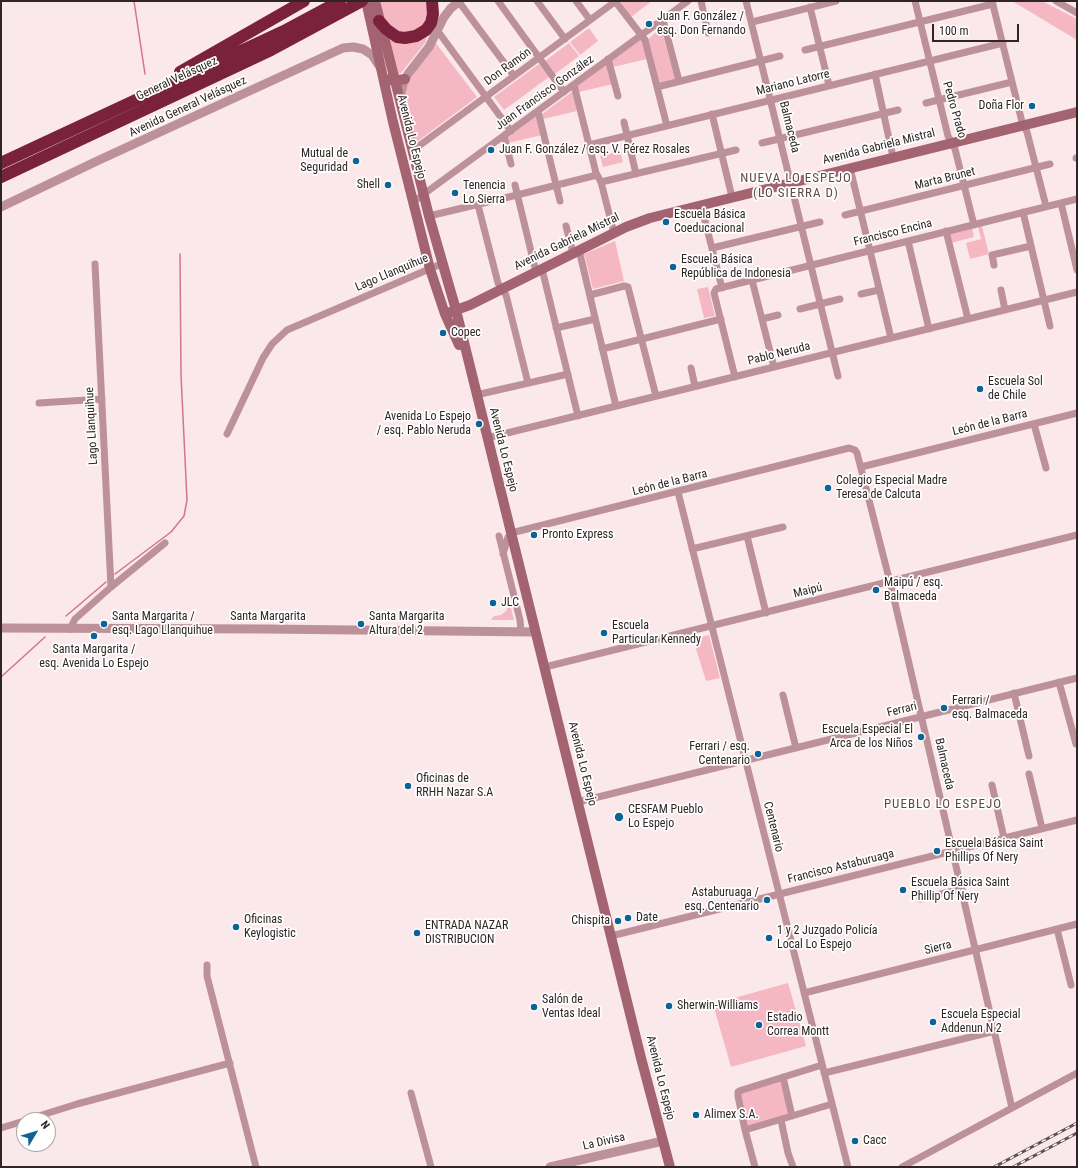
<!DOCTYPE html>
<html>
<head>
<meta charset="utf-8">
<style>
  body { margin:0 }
  #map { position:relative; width:1078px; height:1168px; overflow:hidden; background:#fbe8eb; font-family:"Roboto Condensed",sans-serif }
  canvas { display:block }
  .frame { position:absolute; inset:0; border:2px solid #2f2426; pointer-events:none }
  .north { position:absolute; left:16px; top:1112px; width:40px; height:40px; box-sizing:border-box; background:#fff; border:1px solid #aca7a8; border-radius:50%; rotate:52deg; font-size:11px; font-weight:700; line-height:16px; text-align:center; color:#2f2426 }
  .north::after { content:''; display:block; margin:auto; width:14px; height:18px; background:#0d6394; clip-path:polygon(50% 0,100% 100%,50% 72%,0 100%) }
  .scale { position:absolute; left:932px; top:24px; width:87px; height:18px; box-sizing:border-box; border:2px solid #2f2426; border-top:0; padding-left:5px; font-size:12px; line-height:14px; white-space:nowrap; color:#2f2426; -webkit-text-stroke:3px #fff; paint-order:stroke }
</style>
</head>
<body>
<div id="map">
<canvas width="1078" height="1168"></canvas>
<div class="frame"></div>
<div class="north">N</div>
<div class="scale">100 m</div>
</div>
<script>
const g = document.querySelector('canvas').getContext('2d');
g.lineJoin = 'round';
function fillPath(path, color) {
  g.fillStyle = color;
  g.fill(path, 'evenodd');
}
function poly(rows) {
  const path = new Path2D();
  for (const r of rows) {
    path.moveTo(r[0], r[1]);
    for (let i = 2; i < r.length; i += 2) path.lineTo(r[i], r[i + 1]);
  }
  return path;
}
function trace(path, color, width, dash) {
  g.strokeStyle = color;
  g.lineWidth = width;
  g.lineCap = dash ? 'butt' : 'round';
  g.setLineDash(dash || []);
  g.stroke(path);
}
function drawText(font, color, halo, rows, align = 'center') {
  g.font = font + ' "Roboto Condensed",sans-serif';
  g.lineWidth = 3.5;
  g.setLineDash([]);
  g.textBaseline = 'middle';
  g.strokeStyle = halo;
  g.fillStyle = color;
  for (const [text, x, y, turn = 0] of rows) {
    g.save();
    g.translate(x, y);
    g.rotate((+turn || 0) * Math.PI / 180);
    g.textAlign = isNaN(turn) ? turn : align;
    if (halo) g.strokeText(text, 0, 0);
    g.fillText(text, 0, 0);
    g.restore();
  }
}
const green = poly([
  [377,1,429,1,429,16,421,29,403,34,394,30,386,22],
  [624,1,652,1,631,17,621,3],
  [1012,1,1042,1,1077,19,1077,40],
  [589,28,598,41,580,55,570,42],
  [661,28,675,79,659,83,648,39],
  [429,32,425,43,401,73,395,75,388,37,396,41,407,44,419,41],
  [642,38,647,59,613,67,611,61],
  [435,42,477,97,414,144,405,103,406,86],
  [569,43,579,56,555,74,545,61],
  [608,63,613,84,579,92,577,86],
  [539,64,549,77,504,110,494,97],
  [573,91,577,111,543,119,542,114],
  [537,114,542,135,508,143,506,137],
  [620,151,623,162,603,167,600,156],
  [982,226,989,254,970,259,966,243,981,239,978,227],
  [972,227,974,237,951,243,949,233],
  [615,241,624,281,593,289,584,254],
  [708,287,715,316,704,318,697,289],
  [508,596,514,620,491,620,494,616,501,615,507,610],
  [709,635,720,678,706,681,693,639],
  [788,983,806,1046,731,1067,713,1004],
  [781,1080,789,1114,747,1128,741,1096,743,1092]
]);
const stream = poly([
  [134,1,145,74],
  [115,574,171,532,184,516,187,500,181,375,180,254],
  [66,616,106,582],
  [1,677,45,637]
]);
const minor = poly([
  [498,1,564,92],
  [537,1,565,39],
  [576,1,590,20],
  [615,1,645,40,667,126],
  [701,1,708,33],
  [746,1,838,376],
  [915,1,948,136,955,149,974,225],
  [992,1,1022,122,1027,132,1046,206],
  [1056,1,1077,13],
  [459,2,514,76],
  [810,7,829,85],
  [663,20,679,81],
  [752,22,836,1],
  [437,30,511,131],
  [805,50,993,4],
  [608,59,618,96],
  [875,74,893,157],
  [574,85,596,173,601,182,614,233],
  [657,87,780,56],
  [926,103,1012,82],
  [538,111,560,201],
  [712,114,732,197],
  [624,122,636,174],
  [504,136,511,164],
  [762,143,898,110],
  [589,145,1003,43],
  [412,151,616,1],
  [1076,158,1077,158],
  [850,168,891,338],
  [601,182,736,150],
  [515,185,536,272],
  [413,202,688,1],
  [1061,203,1077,270],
  [478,205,498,283,506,295,528,383],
  [701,205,722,288],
  [1023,212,1050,326],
  [845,215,1050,164],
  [429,216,517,195,597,175],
  [566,226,573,253],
  [946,231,968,319],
  [908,241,929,329],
  [712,248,820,222],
  [579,250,616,406],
  [95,264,111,587],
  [994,265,992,255,1031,246],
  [542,269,578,416],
  [752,280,774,367],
  [1001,290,1005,310],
  [861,294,879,290],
  [590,295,624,286,628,287,656,396],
  [800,309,840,299],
  [762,319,778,315],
  [556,328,595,319],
  [602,349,721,319],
  [691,368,695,386],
  [735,377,714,293,716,289,1077,199],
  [476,395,568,374],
  [39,403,102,399],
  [1034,424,1046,468],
  [227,434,263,358,272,344,287,330,441,264],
  [487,438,1077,292],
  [861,467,1077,413],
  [678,492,848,1167],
  [499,536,520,620,521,632],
  [747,536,766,613],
  [692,549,783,527],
  [503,554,508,537,511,533,849,448,855,450,857,453,892,590,1012,1108],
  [70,629,75,619,111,587,165,543],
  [545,667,1077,535],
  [1059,682,1076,744],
  [1014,693,1029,756],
  [783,695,796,748],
  [1029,774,1042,828],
  [992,785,1004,838],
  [578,802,1077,678],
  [920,899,962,889],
  [1057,929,1071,985],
  [611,936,1077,820],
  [207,965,207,976,256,1167],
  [804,993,1077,924],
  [824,1073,995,1031],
  [783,1077,792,1116],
  [411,1093,431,1167],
  [26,1120,77,1104,230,1063],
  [781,1120,788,1153,793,1167],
  [1,1128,24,1121],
  [745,1130,832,1104],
  [755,1167,745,1130,738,1096,738,1092,742,1090,822,1065],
  [902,1167,1077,1073]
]);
const tertiary = poly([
  [400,100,403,84,408,74,429,47,444,17,451,8,460,1],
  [1,207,97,161,343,48,353,47,363,49,372,55,380,67],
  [1,628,265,629,535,632],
  [550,1167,663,1141]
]);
const secondary = poly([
  [366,1,393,122,430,269,445,314,459,345],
  [375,1,429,216,456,310,641,1058,670,1167],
  [390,79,393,81,405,79],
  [445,314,470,305,626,227,650,218,1077,112]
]);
const motorway = poly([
  [379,21,386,29,397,37,405,38,416,36,426,30,431,23,433,14,432,1],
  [180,72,304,1],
  [1,163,284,31,340,1],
  [1,177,271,50,362,1]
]);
const rail = poly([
  [994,1167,1077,1123],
  [1013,1167,1077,1133]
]);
const markers = [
  [649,24,4,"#0d6394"],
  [1032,106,4,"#0d6394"],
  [491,150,4,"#0d6394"],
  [356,161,4,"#0d6394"],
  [388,185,4,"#0d6394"],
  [455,193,4,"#0d6394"],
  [666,222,4,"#0d6394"],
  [673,267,4,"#0d6394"],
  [443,333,4,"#0d6394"],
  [980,389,4,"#0d6394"],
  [479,424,4,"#0d6394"],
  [828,488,4,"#0d6394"],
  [534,535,4,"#0d6394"],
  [876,590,4,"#0d6394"],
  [493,603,4,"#0d6394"],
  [104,624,4,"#0d6394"],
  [361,624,4,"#0d6394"],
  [604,633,4,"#0d6394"],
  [94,636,4,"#0d6394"],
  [944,708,4,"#0d6394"],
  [921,737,4,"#0d6394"],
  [758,754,4,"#0d6394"],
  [408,786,4,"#0d6394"],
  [619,817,5,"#0d6394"],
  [937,851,4,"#0d6394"],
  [903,890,4,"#0d6394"],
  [767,900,4,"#0d6394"],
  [628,918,4,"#0d6394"],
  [618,921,4,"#0d6394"],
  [236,927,4,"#0d6394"],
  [417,933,4,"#0d6394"],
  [769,938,4,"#0d6394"],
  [669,1006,4,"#0d6394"],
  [534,1007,4,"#0d6394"],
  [933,1022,4,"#0d6394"],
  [759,1025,4,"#0d6394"],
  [696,1115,4,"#0d6394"],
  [855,1141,4,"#0d6394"]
];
const poiNames = [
  ["Juan F. González /",657,17],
  ["esq. Don Fernando",657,31],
  ["Doña Flor",1024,106,"right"],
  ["Juan F. González / esq. V. Pérez Rosales",499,150],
  ["Mutual de",348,154,"right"],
  ["Seguridad",348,168,"right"],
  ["Shell",380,185,"right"],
  ["Tenencia",463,186],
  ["Lo Sierra",463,200],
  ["Escuela Básica",674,215],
  ["Coeducacional",674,229],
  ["Escuela Básica",681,260],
  ["República de Indonesia",681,274],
  ["Copec",451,333],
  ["Escuela Sol",988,382],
  ["de Chile",988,396],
  ["Avenida Lo Espejo",471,417,"right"],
  ["/ esq. Pablo Neruda",471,431,"right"],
  ["Colegio Especial Madre",836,481],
  ["Teresa de Calcuta",836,495],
  ["Pronto Express",542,535],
  ["Maipú / esq.",884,583],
  ["Balmaceda",884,597],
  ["JLC",501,603],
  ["Santa Margarita /",112,617],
  ["esq. Lago Llanquihue",112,631],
  ["Santa Margarita",369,617],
  ["Altura del 2",369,631],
  ["Escuela",612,626],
  ["Particular Kennedy",612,640],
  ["Santa Margarita /",94,650,"center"],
  ["esq. Avenida Lo Espejo",94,664,"center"],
  ["Ferrari /",952,701],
  ["esq. Balmaceda",952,715],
  ["Escuela Especial El",913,730,"right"],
  ["Arca de los Niños",913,744,"right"],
  ["Ferrari / esq.",750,747,"right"],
  ["Centenario",750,761,"right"],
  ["Oficinas de",416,779],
  ["RRHH Nazar S.A",416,793],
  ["CESFAM Pueblo",628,810],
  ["Lo Espejo",628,824],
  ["Escuela Básica Saint",945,844],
  ["Phillips Of Nery",945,858],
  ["Escuela Básica Saint",911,883],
  ["Phillip Of Nery",911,897],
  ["Astaburuaga /",759,893,"right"],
  ["esq. Centenario",759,907,"right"],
  ["Date",636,918],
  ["Oficinas",244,920],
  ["Keylogistic",244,934],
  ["Chispita",610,921,"right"],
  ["ENTRADA NAZAR",425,926],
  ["DISTRIBUCION",425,940],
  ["1 y 2 Juzgado Policía",777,931],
  ["Local Lo Espejo",777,945],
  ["Salón de",542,1000],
  ["Ventas Ideal",542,1014],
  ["Sherwin-Williams",677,1006],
  ["Escuela Especial",941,1015],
  ["Addenun N 2",941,1029],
  ["Estadio",767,1018],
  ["Correa Montt",767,1032],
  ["Alimex S.A.",704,1115],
  ["Cacc",863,1141]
];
const streetNames = [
  ["Don Ramón",508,67,-36],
  ["General Velásquez",177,79,-25],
  ["Mariano Latorre",793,83,-14],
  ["Juan Francisco González",545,93,-36],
  ["Avenida General Velásquez",188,107,-25],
  ["Pedro Prado",954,110,74],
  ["Balmaceda",789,127,76],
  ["Avenida Lo Espejo",411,137,76],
  ["Avenida Gabriela Mistral",879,147,-14],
  ["Marta Brunet",945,179,-14],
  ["Francisco Encina",893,233,-14],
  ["Avenida Gabriela Mistral",567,242,-26],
  ["Lago Llanquihue",392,273,-23],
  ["Pablo Neruda",779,354,-14],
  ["León de la Barra",990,423,-14],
  ["Lago Llanquihue",92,426,-93],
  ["Avenida Lo Espejo",503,450,76],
  ["León de la Barra",670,483,-14],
  ["Maipú",808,591,-14],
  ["Santa Margarita",268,617],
  ["Ferrari",902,710,-14],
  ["Avenida Lo Espejo",582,764,76],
  ["Balmaceda",944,764,77],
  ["Centenario",773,827,76],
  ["Francisco Astaburuaga",841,867,-14],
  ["Sierra",938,948,-14],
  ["Avenida Lo Espejo",660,1078,76],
  ["La Divisa",604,1142,-13]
];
const neighbourhoodNames = [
  ["NUEVA LO ESPEJO",796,179],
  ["(LO SIERRA D)",796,194],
  ["PUEBLO LO ESPEJO",943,805]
];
fillPath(green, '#f5b8c3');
trace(stream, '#d47489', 1.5);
trace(minor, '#bd9199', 7);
trace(tertiary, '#bd9199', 9);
trace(secondary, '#a36370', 10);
trace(motorway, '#7a223c', 12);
trace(rail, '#5e5153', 3);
trace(rail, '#fff', 1.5, [4.5]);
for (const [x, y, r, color] of markers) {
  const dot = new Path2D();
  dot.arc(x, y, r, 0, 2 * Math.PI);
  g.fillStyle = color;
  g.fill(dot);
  trace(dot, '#fff', 1.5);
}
drawText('12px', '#2f2426', '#fff', poiNames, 'left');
drawText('12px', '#2f2426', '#fff', streetNames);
g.letterSpacing = '1px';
drawText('13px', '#61484c', '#fff', neighbourhoodNames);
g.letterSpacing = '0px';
</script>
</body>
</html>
